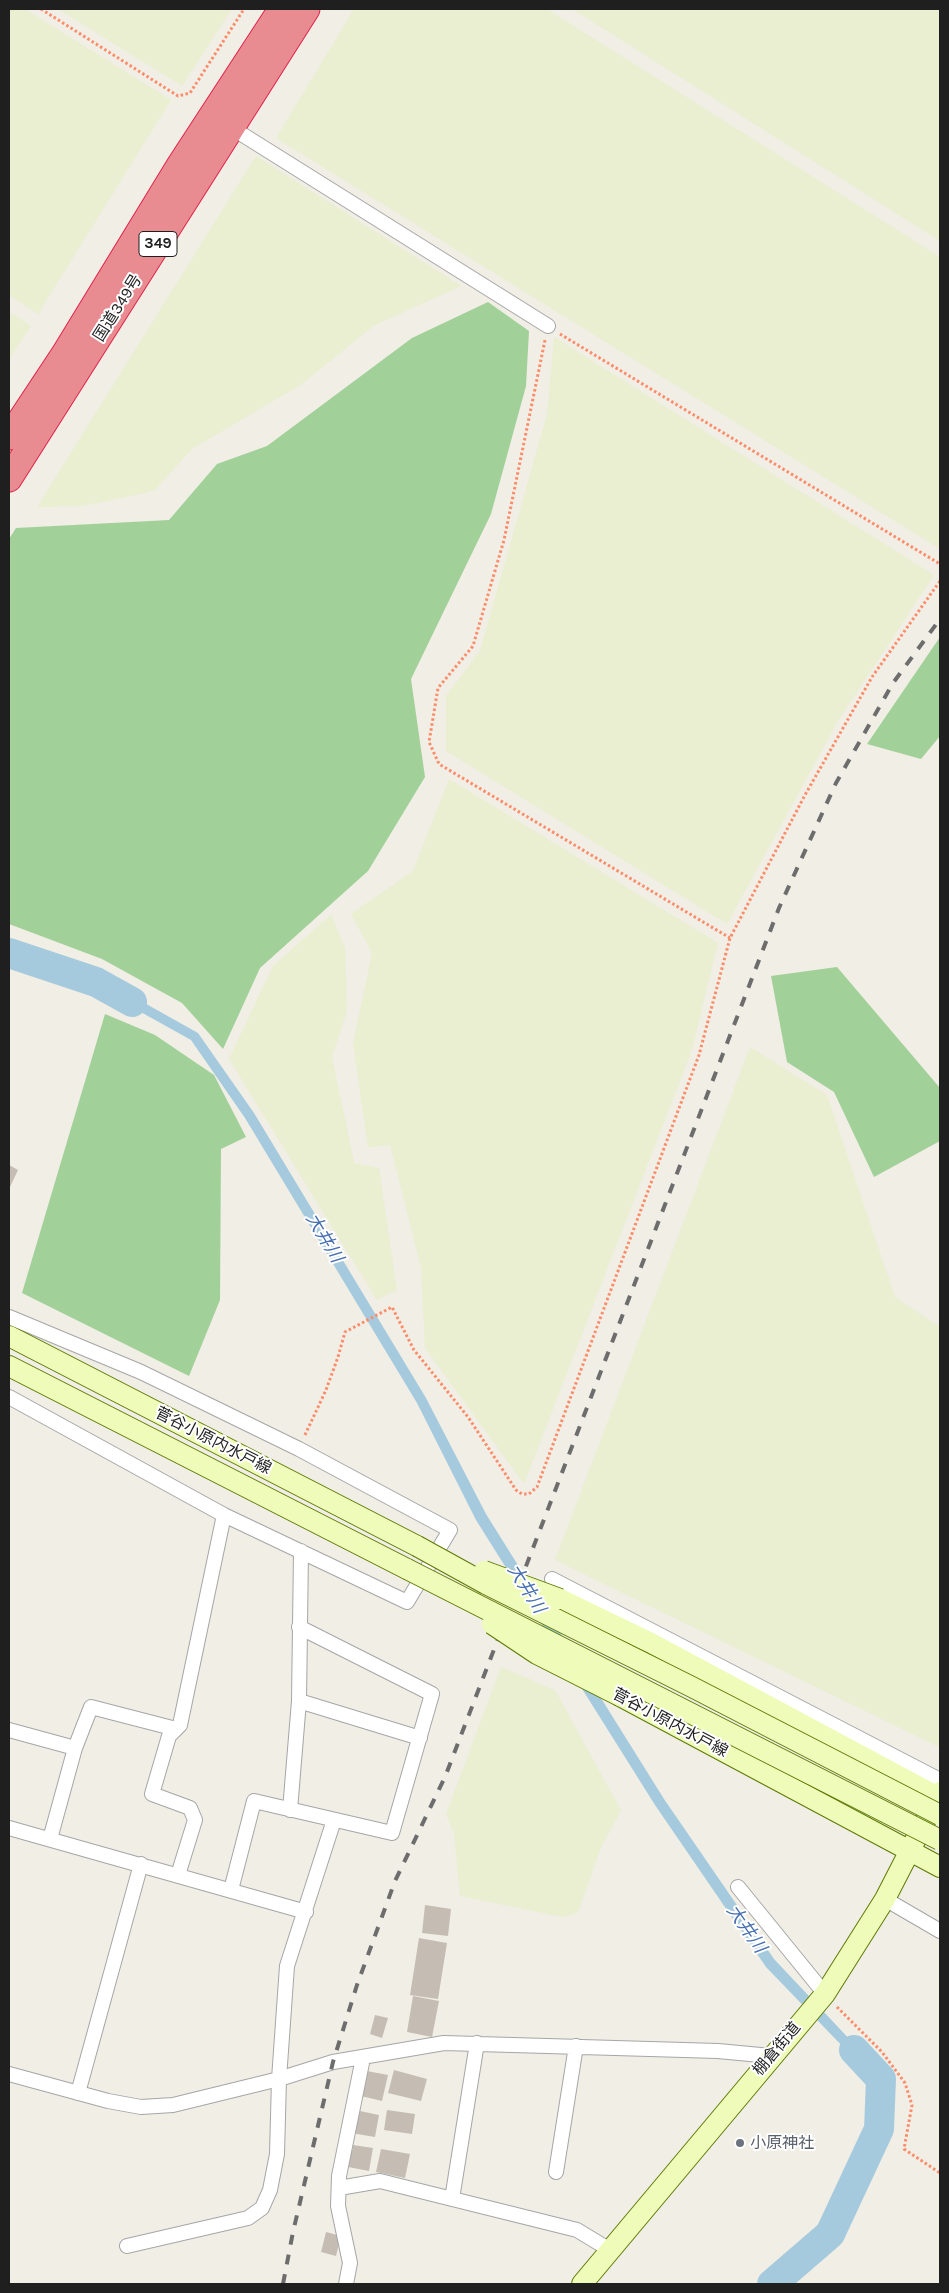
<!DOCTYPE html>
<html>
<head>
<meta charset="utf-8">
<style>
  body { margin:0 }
  #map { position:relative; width:949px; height:2293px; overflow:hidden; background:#f0eee5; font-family:Karla,sans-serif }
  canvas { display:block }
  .frame { position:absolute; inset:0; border:10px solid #1f1f1f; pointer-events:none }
</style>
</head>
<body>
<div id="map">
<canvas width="949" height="2293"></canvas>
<div class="frame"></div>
</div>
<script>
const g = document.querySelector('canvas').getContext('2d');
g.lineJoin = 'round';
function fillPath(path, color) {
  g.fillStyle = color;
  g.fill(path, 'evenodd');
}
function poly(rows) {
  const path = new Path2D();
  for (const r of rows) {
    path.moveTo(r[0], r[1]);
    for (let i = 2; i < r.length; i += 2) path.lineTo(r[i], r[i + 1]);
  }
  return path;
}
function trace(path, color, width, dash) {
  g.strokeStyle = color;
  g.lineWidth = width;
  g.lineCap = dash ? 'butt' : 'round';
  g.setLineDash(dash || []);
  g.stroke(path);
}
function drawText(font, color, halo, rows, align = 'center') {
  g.font = font + ' Karla,"Noto Sans JP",sans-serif';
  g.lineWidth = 4;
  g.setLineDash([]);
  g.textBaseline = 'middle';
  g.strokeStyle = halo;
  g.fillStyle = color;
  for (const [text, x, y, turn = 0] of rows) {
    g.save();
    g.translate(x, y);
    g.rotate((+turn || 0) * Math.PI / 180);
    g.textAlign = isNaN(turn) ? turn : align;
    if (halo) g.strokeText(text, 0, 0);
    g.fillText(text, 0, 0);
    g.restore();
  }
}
const farmland = poly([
  [9,9,25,9,171,100,38,314,9,295],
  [58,9,232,9,182,86],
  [354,9,547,9,940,257,940,549,276,138],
  [572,9,940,9,940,241],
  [256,156,461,286,373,326,302,384,192,449,154,491,83,506,37,507],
  [9,312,31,326,9,359],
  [554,337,934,575,838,721,727,924,446,751,446,696,480,651,547,414],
  [449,779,718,943,692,1050,524,1484,425,1348,421,1268,390,1145,368,1147,353,1044,372,953,351,914,413,871],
  [331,915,345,948,347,1011,332,1057,354,1163,379,1168,397,1290,377,1300,229,1059,273,966],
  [750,1047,827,1095,895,1297,940,1327,939,1747,555,1560],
  [501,1667,555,1690,621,1810,600,1850,578,1912,563,1917,460,1896,454,1834,446,1814]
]);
const forest = poly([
  [488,302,529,331,526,386,491,514,411,679,425,777,368,871,260,968,223,1049,182,1003,102,959,9,924,9,539,16,528,169,520,217,464,267,446,412,338],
  [940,637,940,736,921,759,867,744],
  [837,967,940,1088,940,1141,874,1177,834,1092,787,1062,771,976],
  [105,1014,155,1035,214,1075,246,1137,221,1149,220,1300,189,1376,22,1293]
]);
const water = poly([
  [98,977,198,1033,254,1113,426,1398,486,1514,664,1799,774,1959,887,2079,875,2080,766,1967,655,1805,476,1520,417,1403,245,1118,191,1040,94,986]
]);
const river = poly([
  [9,953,96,982,132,1002],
  [772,2284,830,2234,879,2129,881,2079,854,2050]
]);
const building = poly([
  [9,1165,18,1170,9,1189],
  [425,1905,451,1909,448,1936,422,1933],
  [419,1938,447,1943,438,1999,410,1995],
  [413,1996,439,2001,432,2037,407,2032],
  [375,2015,388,2018,382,2038,370,2034],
  [394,2070,427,2079,421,2101,388,2093],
  [367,2071,388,2075,382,2101,361,2096],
  [355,2110,379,2115,375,2137,351,2133],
  [387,2110,415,2114,412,2134,384,2130],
  [353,2145,373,2148,369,2171,343,2166,347,2149,353,2150],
  [381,2149,410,2154,405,2178,376,2172],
  [326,2232,341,2236,336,2256,321,2252]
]);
const path = poly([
  [41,9,178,96,190,93,244,9],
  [560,334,940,564],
  [545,340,504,540,473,646,438,688,429,742,439,764,730,938],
  [305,1435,326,1390,338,1357,345,1332,392,1307,414,1350,468,1417,516,1490,522,1494,529,1494,537,1487,699,1055,730,938,805,795,872,677,940,581],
  [837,2007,882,2052,905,2083,912,2105,904,2149,940,2173]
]);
const street = poly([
  [232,128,548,326],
  [9,1317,141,1372,299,1449,450,1530,407,1602,224,1515,9,1397],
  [552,1579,940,1780],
  [299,1701,420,1738],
  [9,1730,75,1748],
  [290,1810,299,1701,301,1551],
  [9,1828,306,1912],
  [50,1839,75,1748,91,1707,176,1729],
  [178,1875,195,1820,190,1808,152,1794,169,1736,180,1725,224,1515],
  [738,1887,825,1994],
  [231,1890,254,1801,392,1833,432,1694,299,1627],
  [885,1899,940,1931],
  [9,2074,108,2101,141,2107,173,2105,279,2079,333,2062,444,2043,718,2051,771,2056],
  [78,2093,141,1864],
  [556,2172,576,2046],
  [339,2188,380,2181,577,2230,610,2250],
  [452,2199,477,2043],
  [127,2246,248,2218,262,2208,270,2190,277,2154,279,2079,287,1966,334,1820],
  [346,2284,350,2263,338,2206,339,2176,363,2058]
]);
const secondary = poly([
  [9,1336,417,1546],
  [9,1366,407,1569],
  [560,1599,651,1643,940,1798],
  [620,1696,940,1867],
  [582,2284,825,1994,885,1899,940,1792]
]);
const highway = poly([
  [9,437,64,354,180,164,281,9],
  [9,479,307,9]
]);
const rail = poly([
  [283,2284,293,2232,333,2062,357,1985,395,1881,445,1777,779,908,836,783,893,683,940,619]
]);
const secondaryBridge = poly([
  [417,1546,486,1584,692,1687,940,1815],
  [407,1569,940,1840],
  [484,1571,560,1599],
  [492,1624,537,1654,620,1696]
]);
const markers = [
  [740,2143,5,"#6b7280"]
];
const shields = [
  [158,244,38]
];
const shieldNames = [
  ["349",158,244]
];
const streetNames = [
  ["国道349号",118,308,-58],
  ["菅谷小原内水戸線",213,1441,27],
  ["菅谷小原内水戸線",670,1723,28],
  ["棚倉街道",777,2049,-50]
];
const worshipNames = [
  ["小原神社",750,2143]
];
const waterNames = [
  ["大井川",324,1238,59],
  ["大井川",526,1589,58],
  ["大井川",746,1929,55]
];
fillPath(farmland, '#e9efd0');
fillPath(forest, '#a2d099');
fillPath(water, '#a5cade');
trace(river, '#a5cade', 30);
fillPath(building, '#c5bdb4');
trace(street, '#a6a6a6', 16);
trace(secondary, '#5d7a03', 22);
trace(highway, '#df224a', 27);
trace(path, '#fc8c6a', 3, [2.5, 2.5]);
trace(street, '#fff', 14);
trace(secondary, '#effbb9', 20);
trace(highway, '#e98c91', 25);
trace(rail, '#6d6d6d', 4, [10, 10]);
trace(secondaryBridge, '#5d7a03', 22, []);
trace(secondaryBridge, '#effbb9', 20);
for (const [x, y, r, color] of markers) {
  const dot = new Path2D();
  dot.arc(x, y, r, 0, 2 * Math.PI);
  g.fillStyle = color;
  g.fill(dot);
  trace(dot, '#fff', 2);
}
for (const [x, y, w] of shields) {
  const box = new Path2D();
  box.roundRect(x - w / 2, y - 12.5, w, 25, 4);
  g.fillStyle = '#fff';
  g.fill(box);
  trace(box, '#1f1f1f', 1);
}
drawText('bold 15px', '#1f1f1f', null, shieldNames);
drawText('16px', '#1f1f1f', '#fff', streetNames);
drawText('16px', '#5b616d', '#fff', worshipNames, 'left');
drawText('italic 18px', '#4970b1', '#fff', waterNames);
</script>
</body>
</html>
